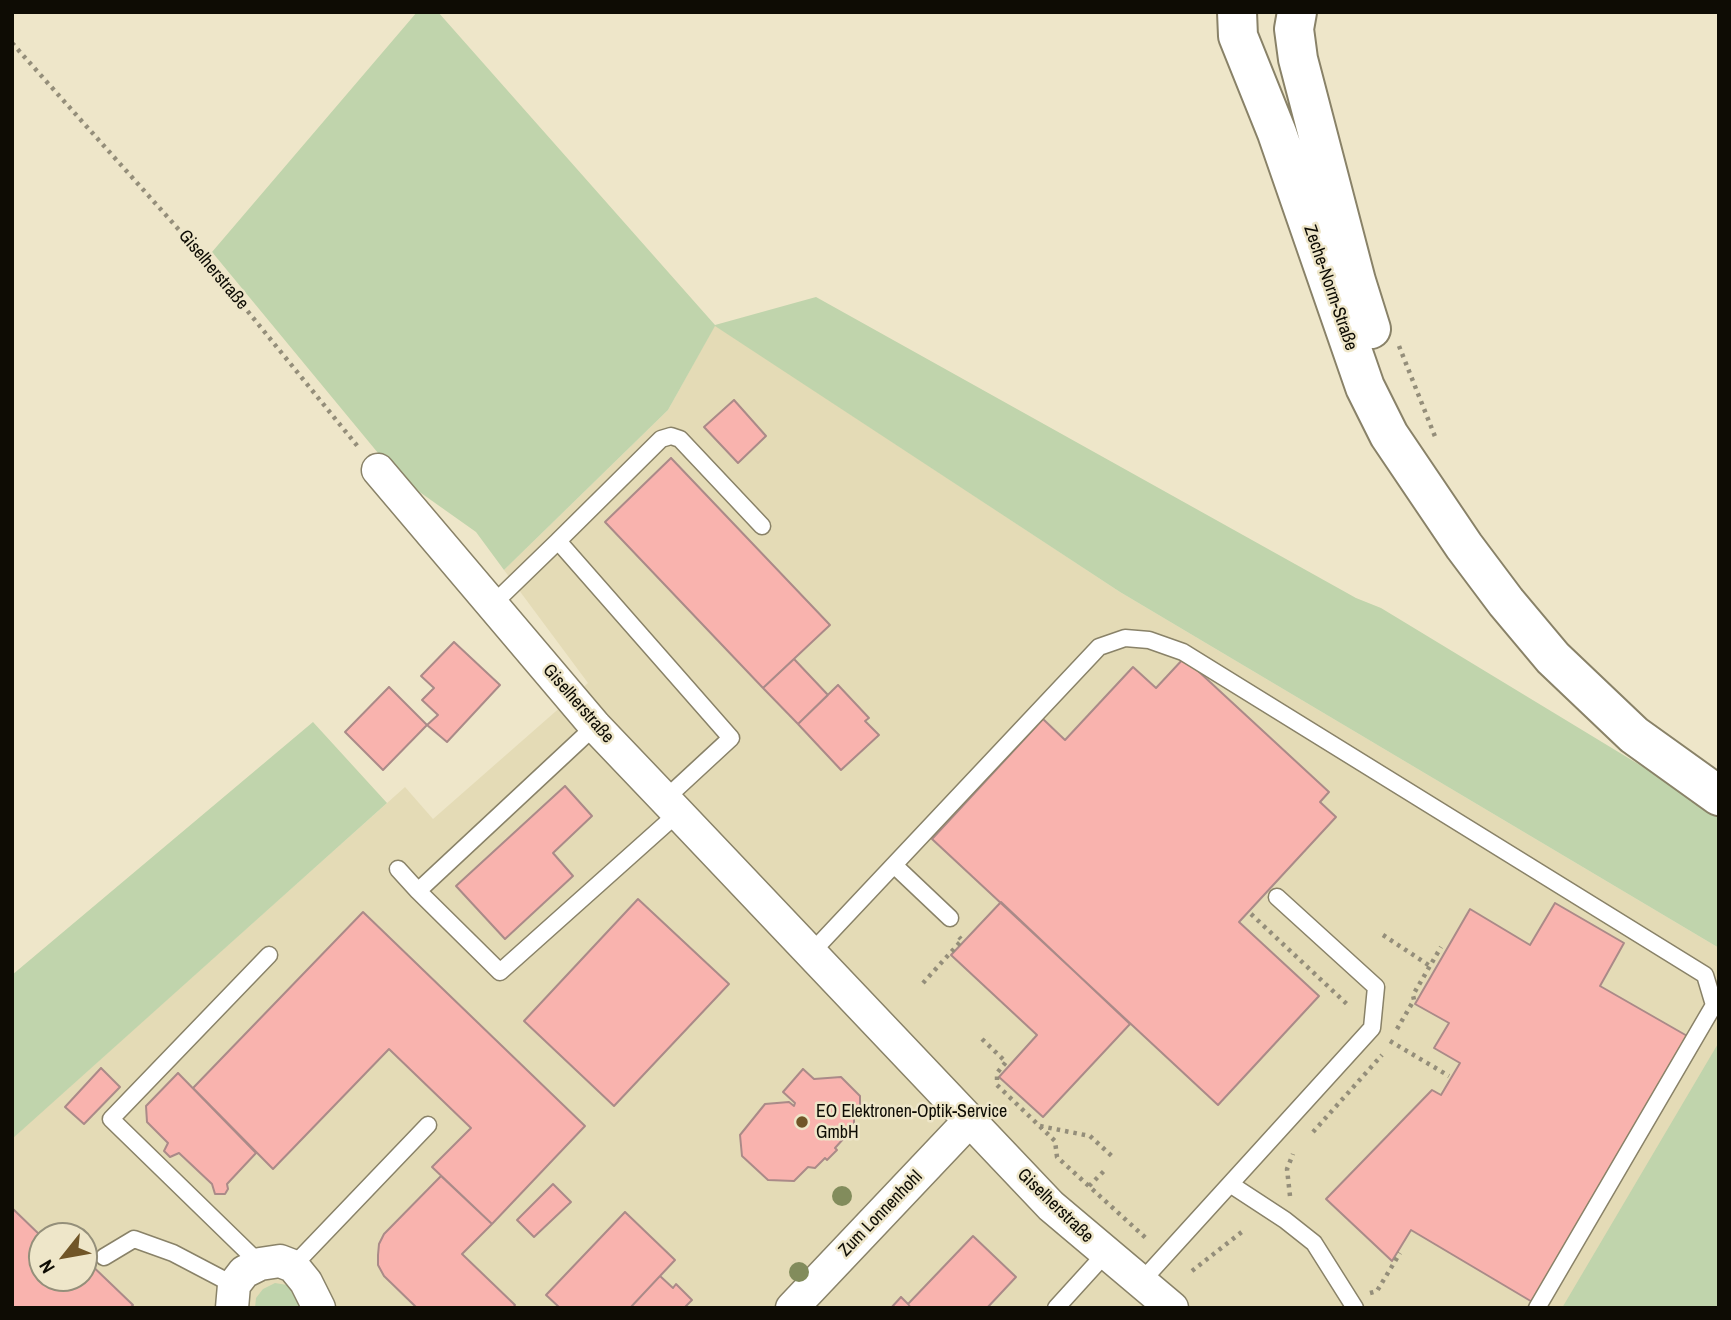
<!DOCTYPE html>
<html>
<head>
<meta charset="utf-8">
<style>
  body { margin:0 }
  #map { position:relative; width:1731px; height:1320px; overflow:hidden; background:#eee6c9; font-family:"Archivo Narrow",sans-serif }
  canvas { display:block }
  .frame { position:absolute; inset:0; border:14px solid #0e0c04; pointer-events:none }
  .north { position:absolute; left:28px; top:1222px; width:70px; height:70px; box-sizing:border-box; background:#eee6c9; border:2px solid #948f7a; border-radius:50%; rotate:239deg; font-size:19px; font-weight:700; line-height:28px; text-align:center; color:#0e0c04 }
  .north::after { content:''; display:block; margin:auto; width:24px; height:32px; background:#705527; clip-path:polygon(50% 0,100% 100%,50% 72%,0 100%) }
</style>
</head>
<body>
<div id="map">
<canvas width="1731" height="1320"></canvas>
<div class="frame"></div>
<div class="north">N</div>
</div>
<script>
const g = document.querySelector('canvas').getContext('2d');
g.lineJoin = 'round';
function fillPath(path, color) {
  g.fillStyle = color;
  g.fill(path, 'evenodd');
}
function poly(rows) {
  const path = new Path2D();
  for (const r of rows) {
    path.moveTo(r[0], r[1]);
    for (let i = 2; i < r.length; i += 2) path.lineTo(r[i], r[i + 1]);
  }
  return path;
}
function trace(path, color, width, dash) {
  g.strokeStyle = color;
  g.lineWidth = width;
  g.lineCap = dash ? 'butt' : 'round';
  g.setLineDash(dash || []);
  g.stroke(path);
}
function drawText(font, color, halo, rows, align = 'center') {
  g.font = font + ' "Archivo Narrow",sans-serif';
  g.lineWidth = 5;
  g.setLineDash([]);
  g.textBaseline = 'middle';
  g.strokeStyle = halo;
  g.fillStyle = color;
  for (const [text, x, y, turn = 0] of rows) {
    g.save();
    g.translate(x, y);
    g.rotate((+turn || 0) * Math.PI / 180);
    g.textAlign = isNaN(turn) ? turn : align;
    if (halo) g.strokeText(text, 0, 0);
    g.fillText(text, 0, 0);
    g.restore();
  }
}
const built = poly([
  [715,325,1120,592,1719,948,1719,1308,12,1308,12,1138,405,787,433,819,588,683,504,570,668,410],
  [42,1236,84,1236,84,1278,42,1278]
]);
const green = poly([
  [417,12,438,12,715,325,816,297,1356,598,1381,608,1719,813,1719,948,1120,592,715,326,668,410,504,570,476,532,397,476,212,252],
  [313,722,387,803,12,1139,12,975],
  [1719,1042,1719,1308,1562,1308],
  [275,1283,287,1285,303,1308,255,1308,256,1298,263,1289]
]);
const building = poly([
  [734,400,766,436,738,463,704,427,734,400],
  [671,458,830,625,763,688,605,522,671,458],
  [454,642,500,685,447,742,427,725,438,715,422,700,434,688,421,676,454,642],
  [1184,658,1329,792,1320,802,1336,817,1239,922,1319,996,1218,1105,932,839,1043,719,1065,740,1133,667,1156,688,1184,658],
  [794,659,828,695,798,724,763,688,794,659],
  [838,685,869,718,865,721,879,735,841,770,798,724,838,685],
  [389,687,427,725,383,770,345,732,389,687],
  [565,786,592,816,553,853,573,876,505,939,456,886,565,786],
  [638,899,729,984,614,1106,524,1021,638,899],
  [1001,902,1130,1024,1043,1117,999,1077,1037,1035,951,955,1001,902],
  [1555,903,1624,943,1600,986,1689,1037,1534,1303,1411,1230,1392,1261,1326,1199,1432,1090,1441,1095,1460,1063,1434,1048,1449,1023,1415,1004,1470,909,1530,945,1555,903],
  [363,912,585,1126,492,1224,432,1167,471,1128,389,1049,273,1169,193,1088,363,912],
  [101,1068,120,1087,84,1124,65,1107,101,1068],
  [803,1069,814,1079,841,1077,860,1096,860,1111,854,1118,854,1127,835,1148,837,1150,827,1160,825,1158,815,1168,808,1167,794,1181,768,1180,742,1156,740,1135,765,1104,789,1102,794,1106,795,1103,783,1092,803,1069],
  [178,1073,256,1153,227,1184,228,1189,225,1194,215,1194,212,1184,179,1153,170,1157,164,1151,168,1143,147,1122,146,1106,178,1073],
  [441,1176,492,1224,462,1254,515,1305,513,1308,417,1308,384,1276,378,1265,378,1255,379,1244,384,1234,441,1176],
  [553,1184,571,1202,534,1237,517,1220,553,1184],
  [12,1208,42,1237,42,1278,84,1278,84,1258,133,1305,130,1308,12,1308,12,1208],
  [625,1212,675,1260,630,1308,560,1308,546,1295,625,1212],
  [973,1236,1016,1277,987,1308,911,1308,908,1304,973,1236],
  [660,1276,673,1288,676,1284,692,1300,684,1308,630,1308,660,1276],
  [901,1297,908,1304,911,1308,891,1308,901,1297]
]);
const path = poly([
  [12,43,206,260,359,448],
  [1399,346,1436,439],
  [1251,914,1350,1007],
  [1383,935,1430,966],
  [923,983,962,940,959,937],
  [1397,1029,1414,1000,1413,995,1441,947],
  [982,1039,1006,1062,997,1073,997,1085,1055,1141,1057,1157,1148,1240],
  [1390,1041,1449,1076],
  [1040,1126,1090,1136,1115,1159],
  [1313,1132,1382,1055],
  [1089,1186,1104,1171],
  [1290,1196,1287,1169,1293,1154],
  [1192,1271,1243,1231],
  [1370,1293,1377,1291,1400,1253]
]);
const service = poly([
  [558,541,661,439,671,436,680,439,762,526],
  [493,604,558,541,731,738,665,799],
  [894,865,950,918],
  [398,869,418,891,500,972,678,813],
  [418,891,595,726],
  [811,953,1099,647,1125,638,1149,640,1183,652,1705,975,1714,1005,1537,1308],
  [1230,1184,1285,1220,1314,1243,1355,1308],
  [104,1257,134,1239,173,1253,234,1285],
  [260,1264,111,1119,269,955],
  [293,1266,428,1125],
  [1140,1283,1372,1028,1376,987,1277,897],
  [1056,1308,1106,1253]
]);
const minor = poly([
  [378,470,595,726,678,813,1051,1206,1172,1308],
  [232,1308,234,1285,244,1272,260,1264,280,1261,293,1266,306,1282,319,1308],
  [792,1308,970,1120]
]);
const secondary = poly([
  [1237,12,1238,36,1277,133,1365,387,1389,435,1464,546,1506,602,1553,658,1634,735,1719,796],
  [1297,12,1294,29,1298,59,1356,281,1371,329]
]);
const trees = [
  [842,1196],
  [799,1272]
];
const markers = [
  [802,1122,7,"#705527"]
];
const streetNames = [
  ["Giselherstraße",213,270,50],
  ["Zeche-Norm-Straße",1330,288,71],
  ["Giselherstraße",578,704,49],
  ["Giselherstraße",1055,1206,44],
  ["Zum Lonnenhohl",881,1214,-46]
];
const poiNames = [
  ["EO Elektronen-Optik-Service",816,1112],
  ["GmbH",816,1133]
];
fillPath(built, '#e4dbb6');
fillPath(green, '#c0d4ac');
fillPath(building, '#f9b3ae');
trace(building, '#aa8a88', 2);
trace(service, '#898268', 19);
trace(minor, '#898268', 35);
trace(secondary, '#898268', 42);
trace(path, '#948e7a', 4.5, [3.5, 5]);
trace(service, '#fff', 16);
trace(minor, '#fff', 32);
trace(secondary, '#fff', 38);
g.fillStyle = '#828c5c';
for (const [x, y] of trees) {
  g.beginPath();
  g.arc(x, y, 10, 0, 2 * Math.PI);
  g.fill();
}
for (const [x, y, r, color] of markers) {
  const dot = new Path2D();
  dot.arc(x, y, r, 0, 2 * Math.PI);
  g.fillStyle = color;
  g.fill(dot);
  trace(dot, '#eee6c9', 2.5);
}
drawText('18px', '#0e0c04', '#eee6c9', streetNames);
drawText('18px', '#0e0c04', '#eee6c9', poiNames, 'left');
</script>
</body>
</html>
